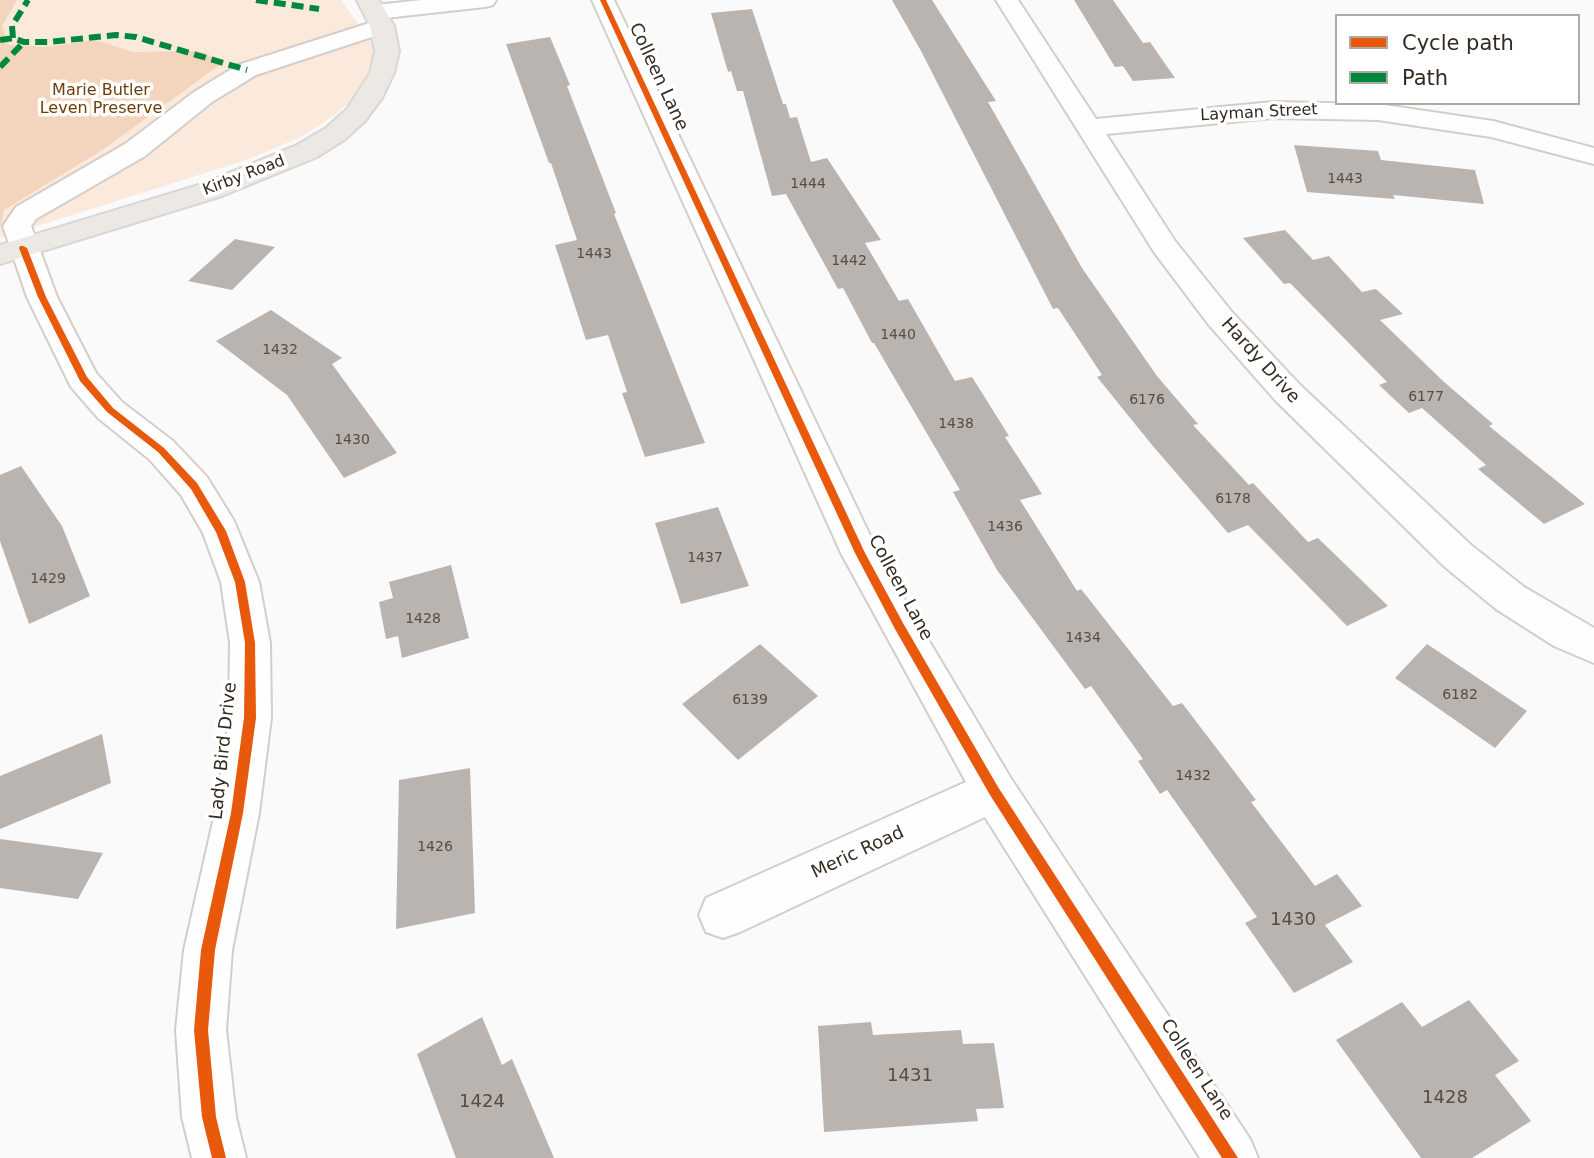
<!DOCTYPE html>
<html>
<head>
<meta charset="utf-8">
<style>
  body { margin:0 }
  #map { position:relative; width:1594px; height:1158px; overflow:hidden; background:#fafafa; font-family:"DejaVu Sans",sans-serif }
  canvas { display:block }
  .legend { position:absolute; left:1335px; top:14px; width:245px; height:91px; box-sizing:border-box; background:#fff; border:2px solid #aeaaa6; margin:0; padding:9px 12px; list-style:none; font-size:21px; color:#352a20 }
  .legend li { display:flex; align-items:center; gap:14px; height:35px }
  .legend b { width:35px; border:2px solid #aeaaa6 }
</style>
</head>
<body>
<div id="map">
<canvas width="1594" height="1158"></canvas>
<ul class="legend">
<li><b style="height:9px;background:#e8590c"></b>Cycle path</li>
<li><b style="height:9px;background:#00873e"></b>Path</li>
</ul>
</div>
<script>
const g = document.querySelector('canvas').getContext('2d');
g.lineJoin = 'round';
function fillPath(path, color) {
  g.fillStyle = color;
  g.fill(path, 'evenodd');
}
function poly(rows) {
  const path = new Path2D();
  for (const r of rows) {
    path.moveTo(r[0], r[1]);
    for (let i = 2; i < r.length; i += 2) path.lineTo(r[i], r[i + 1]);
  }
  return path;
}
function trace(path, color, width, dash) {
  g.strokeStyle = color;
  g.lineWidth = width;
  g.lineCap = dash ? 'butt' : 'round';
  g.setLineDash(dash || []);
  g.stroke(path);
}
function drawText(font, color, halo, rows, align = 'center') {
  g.font = font + ' "DejaVu Sans",sans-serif';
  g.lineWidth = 7;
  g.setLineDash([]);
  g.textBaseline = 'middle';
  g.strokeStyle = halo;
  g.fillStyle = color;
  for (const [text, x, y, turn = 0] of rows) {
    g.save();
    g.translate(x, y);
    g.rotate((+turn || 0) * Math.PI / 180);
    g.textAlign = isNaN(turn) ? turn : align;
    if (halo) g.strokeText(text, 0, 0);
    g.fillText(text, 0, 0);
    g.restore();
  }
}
const green = poly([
  [0,0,341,0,373,45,372,68,354,98,335,115,301,137,246,160,0,238]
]);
const forest = poly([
  [0,0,17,0,2,26,9,45,46,47,95,40,133,52,197,51,225,61,104,149,4,210,0,228]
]);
const building = poly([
  [892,0,932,0,996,101,988,102,1082,268,1157,376,1198,424,1193,425,1249,485,1253,483,1308,542,1318,538,1388,606,1347,626,1248,525,1228,533,1152,445,1097,377,1102,375,1058,308,1053,309,921,51],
  [1074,0,1113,0,1143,43,1150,42,1175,78,1133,81,1123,66,1115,67],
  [752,9,783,104,786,104,790,118,797,117,811,162,827,158,881,240,865,243,899,301,908,299,955,381,972,377,1009,436,1005,437,1042,494,1020,500,1077,591,1081,589,1173,706,1182,703,1256,800,1251,802,1315,886,1337,874,1362,906,1325,925,1353,962,1294,993,1245,923,1257,917,1167,790,1160,794,1138,761,1143,759,1091,686,1085,689,997,570,953,492,960,490,874,343,872,343,843,288,838,289,786,194,772,196,743,91,737,91,731,71,728,72,711,13],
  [550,37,570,85,567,86,616,213,614,214,705,443,645,457,622,393,627,392,608,335,586,340,555,245,577,240,551,163,549,163,506,44],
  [1294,145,1378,151,1381,160,1475,170,1484,204,1393,195,1395,199,1307,192],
  [1285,230,1313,260,1329,256,1362,292,1376,289,1403,314,1380,320,1443,381,1493,424,1489,426,1585,504,1544,524,1478,469,1486,465,1422,408,1409,413,1379,385,1387,382,1290,283,1284,284,1243,238],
  [235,239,275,247,232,290,188,281],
  [271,310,342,358,332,364,397,453,344,478,287,395,216,341],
  [21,466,62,526,90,596,29,624,0,541,0,475],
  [718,507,749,586,681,604,655,523],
  [451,565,469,638,402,658,398,636,386,639,379,602,393,598,389,582],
  [760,644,818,696,738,760,682,704],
  [1427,644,1527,711,1495,748,1395,678],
  [102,734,111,783,0,829,0,776],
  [470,768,475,913,396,929,399,780],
  [0,839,103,853,78,899,0,888],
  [1469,1000,1519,1061,1495,1075,1531,1121,1472,1158,1421,1158,1336,1040,1402,1002,1422,1027],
  [482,1017,502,1065,512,1059,554,1158,456,1158,417,1054],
  [871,1022,873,1035,961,1030,963,1044,994,1043,1004,1108,976,1109,978,1121,824,1132,818,1026]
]);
const minor = poly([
  [422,0,496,0,493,5,485,7,376,19,368,17,364,12,368,7,376,5,422,0],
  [592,0,614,0,877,550,913,614,1010,777,1250,1139,1258,1158,1200,1158,985,817,740,932,723,938,706,932,699,915,706,898,966,782,841,553,592,0],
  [996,0,1018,0,1096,119,1273,102,1378,104,1493,121,1594,148,1594,164,1491,137,1378,120,1273,118,1106,134,1175,241,1231,311,1300,385,1471,545,1524,587,1594,628,1594,663,1554,646,1496,609,1445,567,1276,401,1209,325,1154,252,996,0],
  [382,19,390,21,394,26,390,31,256,75,212,102,145,156,36,219,31,226,57,297,96,373,122,402,173,441,207,477,234,521,259,582,270,643,271,718,259,813,232,950,226,1030,236,1117,246,1158,192,1158,182,1117,176,1030,184,950,215,813,229,718,230,643,221,582,203,533,181,495,149,459,98,418,71,387,27,297,3,226,16,207,125,144,194,92,238,65,382,19]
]);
const major = poly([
  [357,0,379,0,394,26,399,51,394,73,382,98,365,121,344,140,317,157,222,196,0,264,0,245,202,184,297,145,326,128,347,109,370,73,375,51,370,26,357,0]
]);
const quiet = poly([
  [256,0,319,9],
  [13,38,12,26,28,0],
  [0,40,13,38,24,42,48,42,116,35,136,37,247,70],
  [0,67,24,42]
]);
const cycleway = poly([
  [600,0,606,0,865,553,903,623,998,787,1238,1158,1222,1158,990,795,895,629,855,553,600,0],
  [20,246,23,246,27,248,46,297,87,377,113,408,164,448,197,483,226,531,245,582,255,643,256,718,243,813,215,950,208,1030,216,1117,226,1158,212,1158,202,1117,194,1030,201,950,231,813,244,718,245,643,235,582,216,532,191,489,158,452,107,412,80,381,38,297,19,248,20,246]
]);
const numberNames = [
  ["1443",1345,179],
  ["1444",808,184],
  ["1443",594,254],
  ["1442",849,261],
  ["1440",898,335],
  ["1432",280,350],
  ["6177",1426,397],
  ["6176",1147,400],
  ["1438",956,424],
  ["1430",352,440],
  ["6178",1233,499],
  ["1436",1005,527],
  ["1437",705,558],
  ["1429",48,579],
  ["1428",423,619],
  ["1434",1083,638],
  ["6182",1460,695],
  ["6139",750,700],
  ["1432",1193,776],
  ["1426",435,847]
];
const farParknames = [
  ["Marie Butler",101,91],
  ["Leven Preserve",101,109]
];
const farStreetnames = [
  ["Layman Street",1259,113,-3],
  ["Kirby Road",244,176,-21]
];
const streetNames = [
  ["Colleen Lane",658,77,65],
  ["Hardy Drive",1260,361,48],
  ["Colleen Lane",900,588,62],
  ["Lady Bird Drive",224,751,-84],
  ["Meric Road",858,853,-25],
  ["Colleen Lane",1196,1070,57]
];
const nearNumbernames = [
  ["1430",1293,920],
  ["1431",910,1076],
  ["1428",1445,1098],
  ["1424",482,1102]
];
fillPath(green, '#fbeadc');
fillPath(forest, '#f2d5bc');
fillPath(building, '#bab4b0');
trace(minor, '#d4cdc9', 4);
trace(major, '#d9d7d5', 4);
fillPath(minor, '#fefefe');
fillPath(major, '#ece8e4');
trace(quiet, '#00873e', 6, [12, 6]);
fillPath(cycleway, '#e8590c');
drawText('14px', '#564c44', null, numberNames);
drawText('16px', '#6e3d08', '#fff', farParknames);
drawText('16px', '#352a20', '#fff', farStreetnames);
drawText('18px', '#352a20', '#fff', streetNames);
drawText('18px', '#564c44', null, nearNumbernames);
</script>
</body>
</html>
